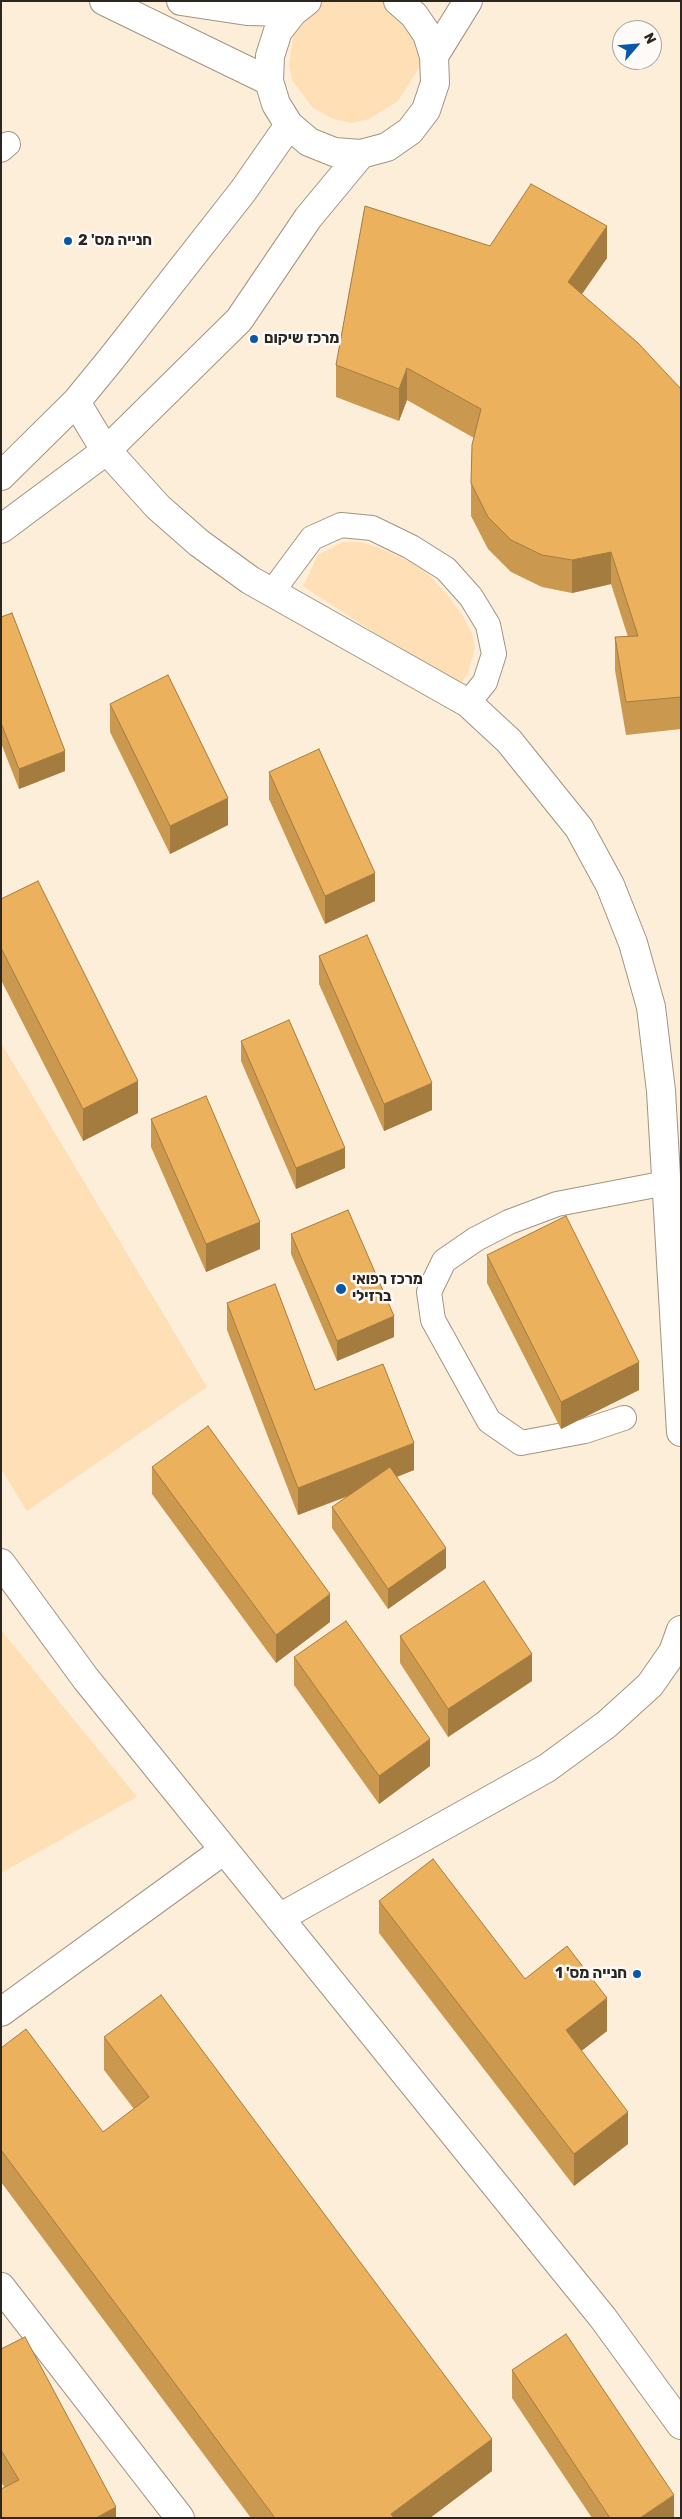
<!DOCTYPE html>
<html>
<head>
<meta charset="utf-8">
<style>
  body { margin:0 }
  #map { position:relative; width:682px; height:2519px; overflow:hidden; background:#fdfaf7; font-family:Rubik,sans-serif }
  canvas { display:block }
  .frame { position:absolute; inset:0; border:2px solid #2b261f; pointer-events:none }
  .north { position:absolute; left:612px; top:20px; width:50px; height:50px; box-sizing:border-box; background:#fdfaf7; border:1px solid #a9a5a1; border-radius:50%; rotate:63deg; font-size:14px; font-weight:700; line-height:20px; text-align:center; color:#2b261f }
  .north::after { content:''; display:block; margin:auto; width:18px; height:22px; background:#0858a7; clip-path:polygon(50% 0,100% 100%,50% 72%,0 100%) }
</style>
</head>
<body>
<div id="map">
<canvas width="682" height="2519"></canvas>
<div class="frame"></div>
<div class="north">N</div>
</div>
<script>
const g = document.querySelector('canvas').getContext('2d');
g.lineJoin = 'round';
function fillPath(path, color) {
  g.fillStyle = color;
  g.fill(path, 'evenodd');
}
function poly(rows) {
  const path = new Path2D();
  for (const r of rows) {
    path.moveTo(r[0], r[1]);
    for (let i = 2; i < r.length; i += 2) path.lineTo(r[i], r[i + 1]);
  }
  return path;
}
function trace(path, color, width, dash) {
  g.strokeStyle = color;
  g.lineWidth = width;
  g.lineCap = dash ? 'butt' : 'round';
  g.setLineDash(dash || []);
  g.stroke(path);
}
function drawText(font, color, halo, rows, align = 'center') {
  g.font = font + ' Rubik,Heebo,sans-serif';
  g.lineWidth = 5;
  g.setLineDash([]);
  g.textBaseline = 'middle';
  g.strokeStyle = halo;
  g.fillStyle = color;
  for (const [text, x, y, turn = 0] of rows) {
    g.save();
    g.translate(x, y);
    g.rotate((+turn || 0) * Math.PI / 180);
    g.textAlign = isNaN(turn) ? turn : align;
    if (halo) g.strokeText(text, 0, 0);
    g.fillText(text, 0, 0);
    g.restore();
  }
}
const built = poly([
  [1,1,681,1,681,2518,1,2518],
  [622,30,652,30,652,60,622,60]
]);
const green = poly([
  [318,1,393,1,410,18,422,63,398,101,369,119,351,123,333,119,313,108,292,80,289,65,293,37,298,22],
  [343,542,360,542,377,547,411,562,428,574,448,596,463,616,472,634,475,648,468,674,458,687,303,586,318,555],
  [1,1043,207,1387,27,1511,1,1469],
  [1,1630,137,1797,1,1873]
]);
const service = poly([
  [1,150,8,144],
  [272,592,312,538,341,525,372,528,411,547,446,569,471,597,488,625,494,654,485,682,468,703],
  [624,1418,585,1431,521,1443,489,1421,433,1320,429,1292,444,1261,476,1239,509,1222,557,1204,666,1183]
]);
const minor = poly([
  [104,1,269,81],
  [181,1,247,11,293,12],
  [307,1,293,12,278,31,270,56,269,81,276,104,289,125,309,142,334,152,361,154,387,147,410,131,426,110,435,83,434,56,427,34,414,15,398,1],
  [434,56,468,1],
  [76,402,102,445,158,507,199,543,250,580,468,703,509,741,579,828,610,885,633,943,651,1007,661,1091,681,1432],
  [1,476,76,402,112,358,243,191,289,125],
  [1,529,107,450,239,320,308,218,361,154],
  [1,1563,86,1679,603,2318,681,2425],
  [279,1918,547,1768,607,1724,650,1685,673,1652,681,1630],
  [1,2012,224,1850],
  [1,2287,180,2518]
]);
const wall = poly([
  [490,246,607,258,582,294,681,389,681,729,626,735,615,670,615,637,628,637,611,584,572,593,542,587,511,572,488,549,471,516,471,483,474,438,407,400,399,421,336,397,336,365],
  [1,617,65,771,19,789,1,743],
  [110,704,228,825,170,854,110,732],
  [269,772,375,901,325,924,269,799],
  [1,899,138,1113,83,1141,1,980],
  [319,956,432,1110,384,1131,319,984],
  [241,1041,345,1168,296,1189,241,1061],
  [151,1119,260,1249,206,1272,151,1147],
  [291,1234,394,1337,337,1361,291,1254],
  [487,1255,639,1390,561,1429,487,1283],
  [227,1303,315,1390,414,1470,397,1477,446,1568,388,1609,332,1528,332,1507,349,1496,298,1515,227,1330],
  [152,1467,330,1622,276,1663,152,1494],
  [400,1636,532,1681,448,1737,400,1663],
  [294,1657,430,1766,379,1804,294,1685],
  [379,1901,525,1979,607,2031,581,2051,628,2144,574,2186,379,1933],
  [104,2037,492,2471,430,2518,251,2518,1,2182,1,2048,103,2132,134,2109,104,2070],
  [1,2349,116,2518,5,2488,1,2482],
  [512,2370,674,2518,592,2518,512,2398]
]);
const shadedWall = poly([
  [607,226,607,258,568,314,568,282],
  [407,368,407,400,399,421,399,389],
  [611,552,611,584,572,593,572,560],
  [65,751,65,771,19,789,19,769],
  [228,798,228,825,170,854,170,826],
  [375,873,375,901,325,924,325,896],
  [138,1081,138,1113,83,1141,83,1109],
  [432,1083,432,1110,384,1131,384,1104],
  [345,1148,345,1168,296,1189,296,1168],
  [260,1222,260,1249,206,1272,206,1244],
  [394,1316,394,1337,337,1361,337,1341],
  [639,1362,639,1390,561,1429,561,1402],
  [414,1443,414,1470,298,1515,298,1488],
  [446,1548,446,1568,388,1609,388,1589],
  [330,1594,330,1622,276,1663,276,1635],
  [532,1654,532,1681,448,1737,448,1709],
  [430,1739,430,1766,379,1804,379,1776],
  [607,1998,607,2031,566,2063,566,2030],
  [628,2112,628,2144,574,2186,574,2154],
  [492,2439,492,2471,430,2518,391,2518,391,2514],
  [674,2495,674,2518,640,2518],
  [116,2507,116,2518,96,2518]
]);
const building = poly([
  [531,184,607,226,568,282,638,343,681,389,681,697,626,702,615,637,638,636,611,552,572,560,542,555,511,540,488,517,471,483,472,445,481,409,407,368,399,389,336,365,365,206,490,246,531,184],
  [12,613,65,751,19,769,1,723,1,617,12,613],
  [168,675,228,798,170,826,110,704,168,675],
  [319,749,375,873,325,896,269,772,319,749],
  [38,881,138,1081,83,1109,1,948,1,899,38,881],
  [367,935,432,1083,384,1104,319,956,367,935],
  [289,1020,345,1148,296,1168,241,1041,289,1020],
  [206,1096,260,1222,206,1244,151,1119,206,1096],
  [348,1210,394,1316,337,1341,291,1234,348,1210],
  [566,1216,639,1362,561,1402,487,1255,566,1216],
  [275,1284,315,1390,383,1364,414,1443,298,1488,227,1303,275,1284],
  [208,1426,330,1594,276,1635,152,1467,208,1426],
  [390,1467,446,1548,388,1589,332,1507,390,1467],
  [484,1581,532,1654,448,1709,400,1636,484,1581],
  [346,1621,430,1739,379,1776,294,1657,346,1621],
  [433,1859,525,1979,567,1946,607,1998,566,2030,628,2112,574,2154,379,1901,433,1859],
  [161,1995,492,2439,391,2514,394,2518,275,2518,1,2150,1,2048,26,2029,103,2132,149,2097,104,2037,161,1995],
  [566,2334,674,2495,640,2518,610,2518,512,2370,566,2334],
  [25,2337,116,2507,96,2518,1,2518,1,2489,19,2480,1,2450,1,2349,25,2337]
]);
const markers = [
  [68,241,5,"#0858a7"],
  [254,339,5,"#0858a7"],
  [341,1289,6,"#0858a7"],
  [637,1974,5,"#0858a7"]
];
const poiNames = [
  ["חנייה מס' 2",78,241],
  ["מרכז שיקום",264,339],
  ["מרכז רפואי",352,1280],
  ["ברזילי",352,1297],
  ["חנייה מס' 1",627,1974,"right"]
];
fillPath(built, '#fdeed9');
fillPath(green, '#fedfb6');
trace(service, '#a19482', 26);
trace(minor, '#a19482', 30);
trace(service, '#fff', 24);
trace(minor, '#fff', 28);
fillPath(wall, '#cb984f');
fillPath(shadedWall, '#a57c40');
fillPath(building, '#ecb15c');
trace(building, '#a57c40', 1);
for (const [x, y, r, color] of markers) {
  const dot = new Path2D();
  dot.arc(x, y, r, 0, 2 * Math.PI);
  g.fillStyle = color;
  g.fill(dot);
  trace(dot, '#fdfaf7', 2);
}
drawText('bold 15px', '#2b261f', '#fdfaf7', poiNames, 'left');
</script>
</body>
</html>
